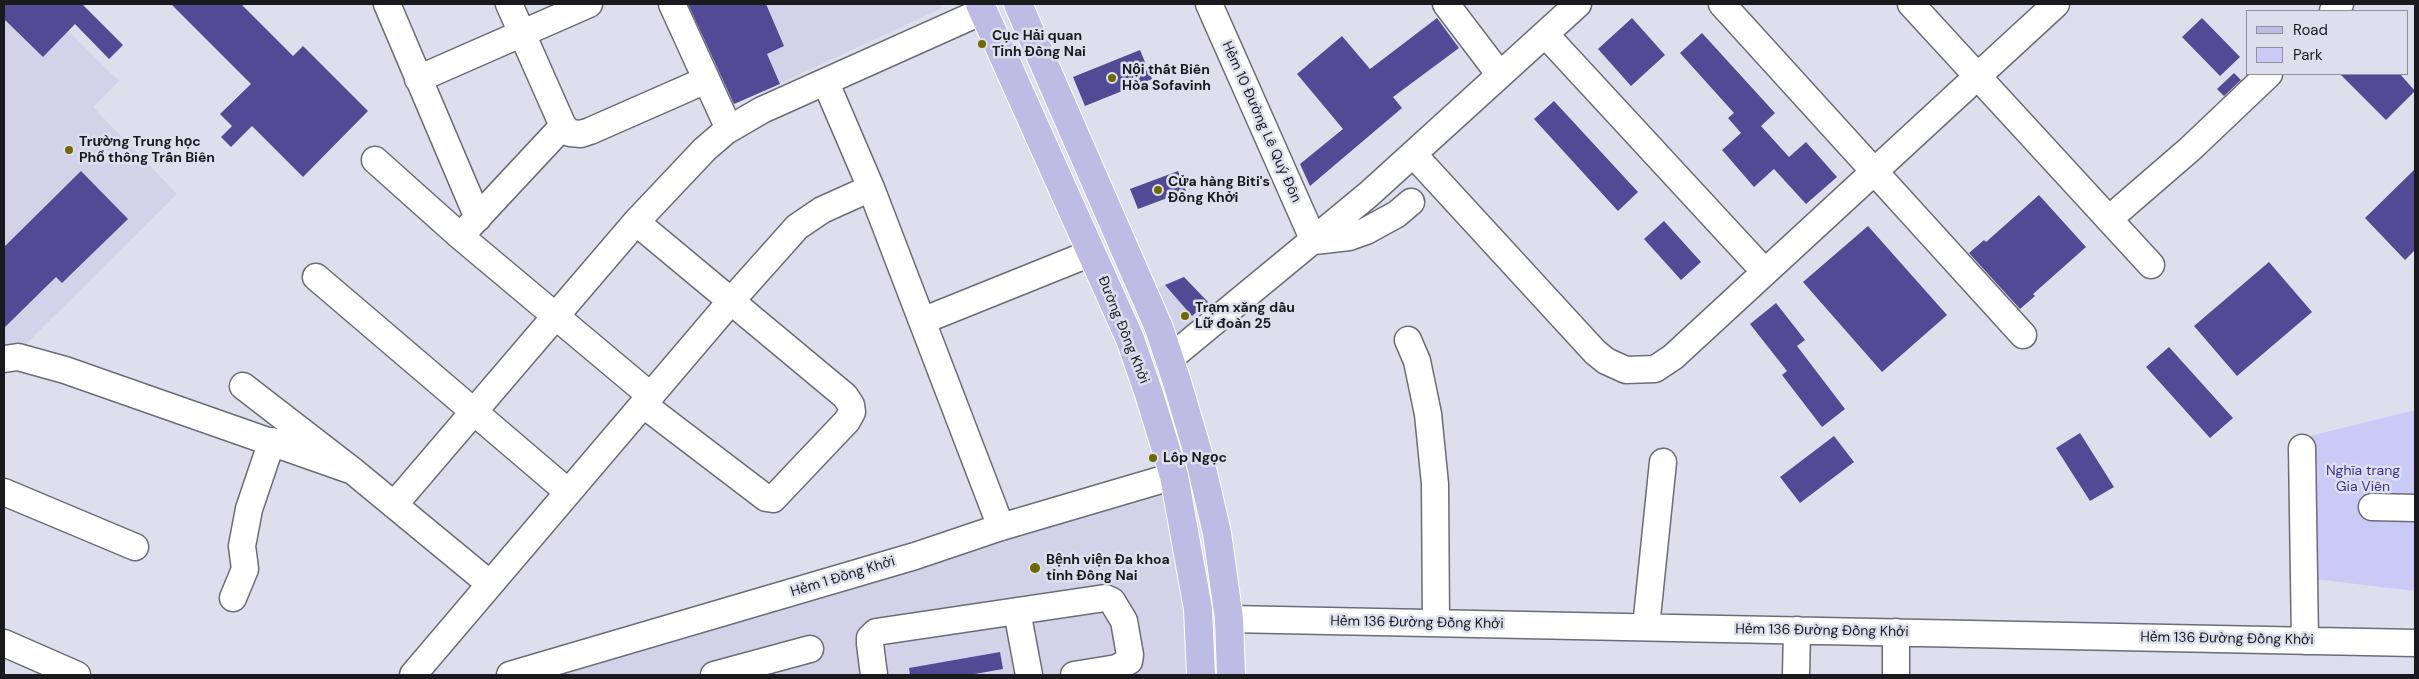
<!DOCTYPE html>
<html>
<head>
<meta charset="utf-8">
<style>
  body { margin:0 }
  #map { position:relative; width:2419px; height:679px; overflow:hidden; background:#dedfed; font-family:"DM Sans",sans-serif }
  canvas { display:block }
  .frame { position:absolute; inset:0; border:5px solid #19191e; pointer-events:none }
  .legend { position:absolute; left:2246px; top:10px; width:162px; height:65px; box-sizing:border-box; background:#dedfed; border:1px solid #8f909a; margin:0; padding:6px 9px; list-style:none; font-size:15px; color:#19191e }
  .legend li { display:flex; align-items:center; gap:10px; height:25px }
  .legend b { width:25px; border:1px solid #8f909a }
</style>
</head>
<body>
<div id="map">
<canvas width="2419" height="679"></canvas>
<div class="frame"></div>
<ul class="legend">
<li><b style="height:6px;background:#bcbce4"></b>Road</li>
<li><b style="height:14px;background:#c9caf6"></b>Park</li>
</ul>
</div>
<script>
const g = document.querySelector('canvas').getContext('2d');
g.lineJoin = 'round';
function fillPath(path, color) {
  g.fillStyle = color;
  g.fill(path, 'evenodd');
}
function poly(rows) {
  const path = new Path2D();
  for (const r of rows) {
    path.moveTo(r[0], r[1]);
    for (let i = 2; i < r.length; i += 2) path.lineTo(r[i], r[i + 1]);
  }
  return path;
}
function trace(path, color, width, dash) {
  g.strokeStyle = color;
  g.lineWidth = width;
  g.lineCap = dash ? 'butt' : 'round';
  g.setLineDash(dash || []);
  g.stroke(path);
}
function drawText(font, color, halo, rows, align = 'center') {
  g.font = font + ' "DM Sans",sans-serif';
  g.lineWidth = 5;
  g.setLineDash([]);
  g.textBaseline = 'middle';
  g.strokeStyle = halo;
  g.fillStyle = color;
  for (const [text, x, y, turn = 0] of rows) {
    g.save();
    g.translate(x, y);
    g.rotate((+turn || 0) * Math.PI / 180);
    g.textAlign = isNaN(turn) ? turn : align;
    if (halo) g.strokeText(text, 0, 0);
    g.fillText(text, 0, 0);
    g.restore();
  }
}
const built = poly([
  [4,4,41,4,119,81,93,107,177,194,21,349,4,351],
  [687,4,940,4,942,8,733,105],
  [1184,277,1214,308,1175,342,1153,290],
  [1165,486,1189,616,1190,675,532,675]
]);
const green = poly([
  [2415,410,2415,591,2314,579,2310,436]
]);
const building = poly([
  [4,4,82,4,123,45,109,59,75,24,43,57,4,19],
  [171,4,241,4,293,56,303,46,368,111,303,177,252,126,231,147,221,137,232,126,220,114,251,84],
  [688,4,766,4,784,46,767,54,780,84,734,104],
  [1437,18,1459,48,1393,97,1402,108,1310,186,1300,164,1343,129,1297,74,1342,36,1370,69],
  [1632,18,1665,55,1631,86,1598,49],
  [2202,18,2240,57,2220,76,2182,37],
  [1702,33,1775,113,1761,126,1789,157,1806,142,1837,177,1806,204,1774,169,1754,187,1722,150,1741,133,1728,118,1734,113,1680,53],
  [1140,50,1152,79,1085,106,1073,77],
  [2234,73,2241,80,2224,96,2217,89],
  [2340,74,2400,74,2415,91,2386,120],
  [1554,101,1638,192,1618,211,1534,119],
  [2415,169,2415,250,2405,260,2365,218],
  [81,171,128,219,62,283,56,277,4,328,4,247],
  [1178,171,1186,191,1138,209,1130,189],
  [2039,195,2086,247,2033,294,2035,296,2020,309,1969,253,1984,240,1986,242],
  [1664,221,1701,262,1681,280,1644,239],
  [1868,226,1947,315,1882,372,1803,282],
  [2269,262,2312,312,2237,376,2194,326],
  [1184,277,1208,302,1192,316,1165,285],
  [1776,303,1805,340,1797,346,1845,409,1822,427,1782,375,1787,371,1750,324],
  [2169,347,2233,418,2210,438,2146,367],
  [2080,433,2114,487,2090,501,2056,448],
  [1834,436,1854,462,1800,503,1780,477],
  [1000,652,1003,669,969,675,910,675,909,668]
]);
const minor = poly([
  [387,4,478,218],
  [509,4,563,126,570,133,581,134,590,131,706,80],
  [672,4,729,129],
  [1209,4,1314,241],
  [1446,4,1500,75],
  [1722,4,2023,335],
  [1911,4,2151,265],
  [2333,11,2340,4],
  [1545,34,1765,272],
  [418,79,589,4],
  [826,83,871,188,1001,527],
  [1413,154,1595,352,1606,361,1626,370,1655,369,1673,357,2056,4],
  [375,160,460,236,651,396],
  [2109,219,2190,149,2269,74],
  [636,222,845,396,851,405,852,412,847,421,773,499,766,498,644,405],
  [466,230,563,126],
  [1314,241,1349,237,1366,231,1397,214,1411,202],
  [316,277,568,492],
  [922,321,1091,253],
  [1408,340,1417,361,1428,414,1435,484,1436,623],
  [4,359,18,357,65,370,353,471],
  [1169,359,1369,194,1578,4],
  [243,386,353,471,490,584],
  [2302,448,2305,641],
  [4,492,135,547],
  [394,505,636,222,705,149,726,131,762,110,983,11],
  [2372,507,2415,508],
  [233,598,245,569,242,546,249,509,272,441],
  [1017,611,1029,675],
  [1229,619,2415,643],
  [1646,627,1663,462],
  [4,643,77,675],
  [413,675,731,301,797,227,822,210,871,188],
  [510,675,915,556,1001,527,1174,476],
  [714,675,810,649],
  [874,675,870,644,870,638,876,632,1105,598,1112,601,1124,621,1130,655,1129,661,1117,668,1074,675],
  [1796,675,1797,630],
  [1896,675,1896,632]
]);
const major = poly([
  [980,4,1130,339,1149,394,1174,476,1198,609,1201,675],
  [1018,4,1159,328,1177,382,1200,460,1217,533,1229,619,1231,675]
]);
const markers = [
  [982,44,5,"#706800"],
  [1112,78,5,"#706800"],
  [69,150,5,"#706800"],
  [1158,190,5,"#706800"],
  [1185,316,5,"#706800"],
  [1153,458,5,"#706800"],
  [1035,568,6,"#706800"]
];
const poiNames = [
  ["Cục Hải quan",992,36],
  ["Tỉnh Đồng Nai",992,52],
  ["Nội thất Biên",1122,70],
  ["Hòa Sofavinh",1122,86],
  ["Trường Trung học",79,142],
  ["Phổ thông Trấn Biên",79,158],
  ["Cửa hàng Biti's",1168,182],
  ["Đồng Khởi",1168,198],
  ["Trạm xăng dầu",1195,308],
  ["Lữ đoàn 25",1195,324],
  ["Lốp Ngọc",1163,458],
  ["Bệnh viện Đa khoa",1046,560],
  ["tỉnh Đồng Nai",1046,576]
];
const streetNames = [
  ["Hẻm 10 Đường Lê Quý Đôn",1261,122,66],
  ["Đường Đồng Khởi",1123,330,68],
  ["Hẻm 1 Đồng Khởi",843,577,-17],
  ["Hẻm 136 Đường Đồng Khởi",1417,623,1],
  ["Hẻm 136 Đường Đồng Khởi",1822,631,1],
  ["Hẻm 136 Đường Đồng Khởi",2227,639,1]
];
const parkNames = [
  ["Nghĩa trang",2363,471],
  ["Gia Viên",2363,487]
];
fillPath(built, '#d2d3e9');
fillPath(green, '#c9caf6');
fillPath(building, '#514b95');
trace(minor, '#6b6c78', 29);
trace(major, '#fff', 30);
trace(minor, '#fff', 26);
trace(major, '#bcbce4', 28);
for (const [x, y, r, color] of markers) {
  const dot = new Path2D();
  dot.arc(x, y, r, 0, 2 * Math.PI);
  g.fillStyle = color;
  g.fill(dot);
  trace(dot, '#dedfed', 2);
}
drawText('bold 14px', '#19191e', '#dedfed', poiNames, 'left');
drawText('14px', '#19191e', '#dedfed', streetNames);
drawText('14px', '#40328f', '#dedfed', parkNames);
</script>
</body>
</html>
